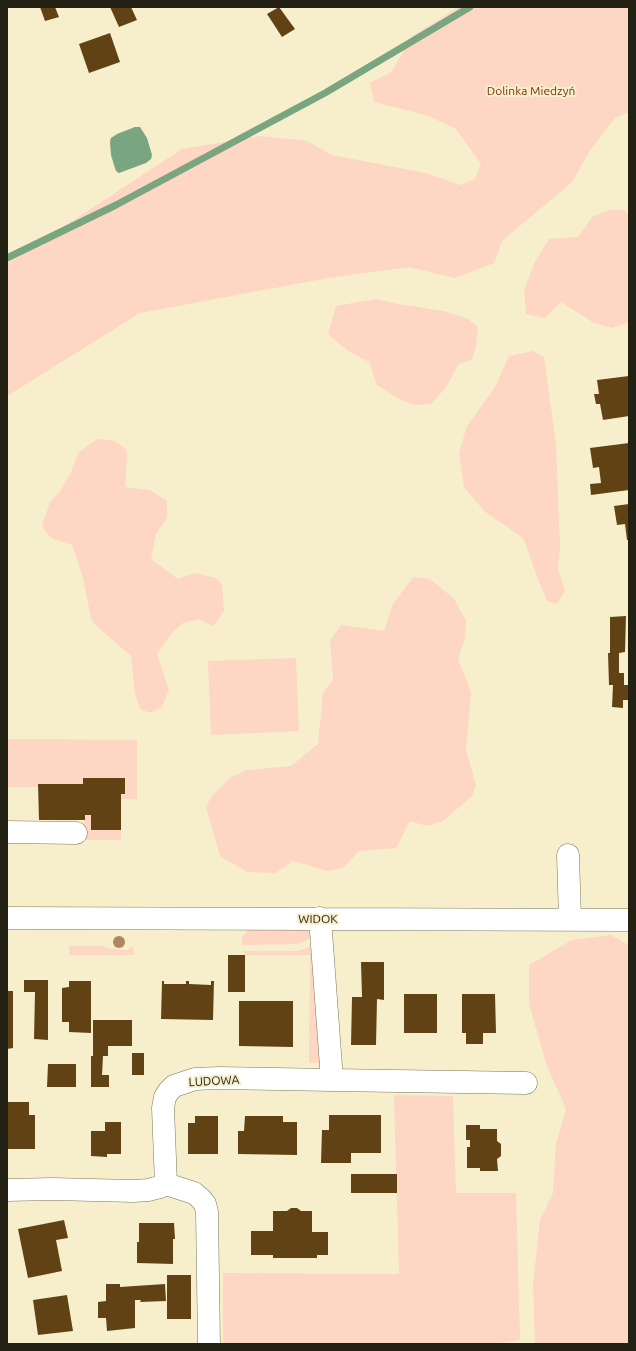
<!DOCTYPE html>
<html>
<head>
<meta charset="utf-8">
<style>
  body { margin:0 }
  #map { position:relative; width:636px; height:1351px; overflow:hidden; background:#f7efcc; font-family:Ubuntu,sans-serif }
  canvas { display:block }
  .frame { position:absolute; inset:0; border:8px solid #232114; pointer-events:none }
</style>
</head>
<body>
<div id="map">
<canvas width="636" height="1351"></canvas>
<div class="frame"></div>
</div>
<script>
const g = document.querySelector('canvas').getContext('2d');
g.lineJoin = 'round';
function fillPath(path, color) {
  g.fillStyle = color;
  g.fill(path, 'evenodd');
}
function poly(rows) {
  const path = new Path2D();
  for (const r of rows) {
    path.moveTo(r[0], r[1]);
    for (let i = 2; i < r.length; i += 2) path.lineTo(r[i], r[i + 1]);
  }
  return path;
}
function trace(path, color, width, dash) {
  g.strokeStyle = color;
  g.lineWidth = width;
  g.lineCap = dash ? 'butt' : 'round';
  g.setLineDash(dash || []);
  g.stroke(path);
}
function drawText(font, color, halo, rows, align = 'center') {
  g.font = font + ' Ubuntu,sans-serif';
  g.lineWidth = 4;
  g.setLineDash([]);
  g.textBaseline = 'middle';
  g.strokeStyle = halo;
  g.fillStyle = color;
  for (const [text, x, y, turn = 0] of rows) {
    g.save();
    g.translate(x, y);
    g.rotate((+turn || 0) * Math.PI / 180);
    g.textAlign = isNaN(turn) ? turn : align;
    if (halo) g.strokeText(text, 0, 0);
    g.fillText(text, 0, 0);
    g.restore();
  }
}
const green = poly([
  [459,7,629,7,629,112,615,118,591,149,572,182,502,241,494,263,455,278,409,267,328,278,140,313,7,396,7,264,182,149,261,136,307,141,332,155,426,173,460,185,475,179,481,164,456,129,426,115,374,102,370,83,391,72,414,35],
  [612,209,626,211,629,216,629,320,627,323,612,328,594,323,561,302,545,318,526,314,524,290,535,262,549,239,578,237,592,217],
  [376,299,398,304,444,311,468,319,478,327,476,346,472,360,459,364,446,387,431,404,413,405,396,397,377,385,369,362,348,351,328,334,336,306],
  [533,351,544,357,556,444,560,545,558,570,565,590,557,604,547,601,539,582,523,538,484,511,464,487,459,453,467,426,494,389,509,356],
  [97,439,115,441,126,449,127,456,125,487,150,490,167,501,167,518,156,534,151,559,178,579,194,573,216,578,222,584,224,611,213,626,198,619,183,623,170,635,157,654,169,690,161,708,150,713,140,709,135,693,131,656,96,626,91,618,82,574,72,545,51,538,42,526,50,502,59,493,70,474,79,452],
  [413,577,430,579,454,599,466,620,465,639,458,659,471,692,466,750,476,786,472,796,443,821,427,826,410,821,396,848,359,851,343,868,328,871,293,861,276,873,247,872,220,856,206,807,211,797,230,778,247,770,291,766,318,744,323,693,333,679,330,641,341,625,384,631,393,604],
  [296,658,299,731,211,735,208,661],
  [7,739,137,740,137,799,121,799,121,794,125,794,125,778,84,778,83,784,39,784,38,787,7,787],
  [85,815,91,815,91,830,121,830,121,840,86,840,84,838,84,820,85,820],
  [308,929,314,937,298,944,242,945,242,937,248,930],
  [611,935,629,945,629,1344,535,1344,533,1283,540,1220,553,1193,556,1144,566,1109,547,1066,529,1004,529,965,572,940],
  [315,944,322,1063,309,1063,310,955,245,955,243,951,299,951],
  [69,946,102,946,109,949,127,950,133,946,134,955,69,955],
  [394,1095,453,1096,456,1193,516,1193,520,1340,493,1344,223,1344,223,1273,399,1274]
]);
const water = poly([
  [135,127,140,127,147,138,152,155,151,159,146,163,119,173,116,171,114,165,111,155,110,142,111,138,117,134]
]);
const stream = poly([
  [7,258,116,205,325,93,470,7]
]);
const building = poly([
  [40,7,55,7,59,17,45,21],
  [110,7,131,7,137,20,119,27],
  [279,7,295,29,282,37,267,14],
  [110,33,120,62,89,73,79,44],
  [629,376,629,416,603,420,600,404,596,404,594,394,599,394,597,380],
  [629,443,629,490,591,495,590,484,601,483,599,467,593,468,590,448],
  [629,504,629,540,627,540,625,524,617,525,614,506],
  [626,616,625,652,619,653,619,673,624,673,624,685,629,685,629,700,623,700,623,708,612,707,613,685,609,685,608,653,610,653,610,617],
  [83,778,125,778,125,794,121,794,121,830,91,830,91,815,85,815,85,820,39,820,38,784,83,784],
  [228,955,245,955,245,992,228,992],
  [361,962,384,962,384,1000,377,999,376,1045,351,1045,352,997,362,997],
  [24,980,48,980,48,1040,34,1039,35,992,24,992],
  [69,981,91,981,91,1033,69,1032,69,1022,62,1022,62,988,69,987],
  [162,981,164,981,164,984,186,984,186,981,189,981,189,984,211,985,211,981,214,981,213,1020,161,1019],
  [7,991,13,991,13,1048,7,1049],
  [404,994,437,994,437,1033,404,1033],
  [462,994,495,994,496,1033,483,1033,483,1044,466,1044,466,1033,462,1033],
  [239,1001,293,1001,293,1047,239,1046],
  [93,1020,132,1020,132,1046,108,1046,108,1056,103,1056,102,1075,109,1075,109,1087,91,1087,91,1056,93,1056],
  [132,1053,144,1053,144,1075,132,1075],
  [48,1064,76,1064,76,1087,47,1087],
  [7,1102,29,1102,29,1115,35,1115,35,1149,7,1149],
  [329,1115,381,1115,381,1153,351,1153,351,1163,321,1163,322,1130,329,1130],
  [195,1116,218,1116,218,1154,188,1154,188,1123,195,1123],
  [245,1116,283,1116,283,1122,297,1122,297,1155,238,1154,238,1131,244,1131],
  [105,1122,121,1122,121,1154,107,1154,107,1157,91,1156,91,1131,105,1131],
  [466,1125,480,1125,480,1129,497,1129,497,1141,501,1144,501,1156,497,1159,498,1171,480,1171,480,1168,467,1168,467,1147,470,1147,470,1140,466,1140],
  [351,1174,397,1174,397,1193,351,1193],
  [291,1208,297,1208,301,1211,312,1211,312,1232,328,1232,328,1255,317,1255,317,1258,273,1258,273,1255,251,1255,251,1231,273,1231,273,1211,287,1211],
  [64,1220,68,1238,56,1240,62,1271,28,1278,18,1229],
  [139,1223,174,1223,175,1239,173,1239,173,1264,137,1263,137,1242,139,1242],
  [167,1275,191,1275,191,1319,167,1319],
  [106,1284,120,1284,120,1287,165,1284,166,1301,140,1302,141,1300,135,1300,135,1328,107,1331,106,1318,98,1318,98,1302,106,1301],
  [67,1295,73,1331,38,1335,33,1300]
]);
const minor = poly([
  [7,832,76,833],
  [568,855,570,919],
  [7,918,629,920],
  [320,918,332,1080,526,1083],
  [166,1184,163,1108,165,1097,169,1091,174,1086,195,1079,219,1078,332,1080],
  [7,1190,52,1189,134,1191,148,1190,160,1187,166,1184,194,1193,201,1199,205,1204,207,1212,209,1344]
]);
const trees = [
  [119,942]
];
const parkNames = [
  ["Dolinka Miedzyń",531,91]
];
const streetNames = [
  ["WIDOK",318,919],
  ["LUDOWA",214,1081,-3]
];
fillPath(green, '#fdd6c4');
fillPath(water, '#79a580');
trace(stream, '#79a580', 7);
fillPath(building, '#614215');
trace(minor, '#7d7657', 23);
trace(minor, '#fff', 22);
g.fillStyle = '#ae8762';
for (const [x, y] of trees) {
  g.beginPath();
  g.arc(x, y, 6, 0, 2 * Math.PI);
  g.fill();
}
drawText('12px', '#73320b', '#f7efcc', parkNames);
drawText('12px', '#232114', '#f7efcc', streetNames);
</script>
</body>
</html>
